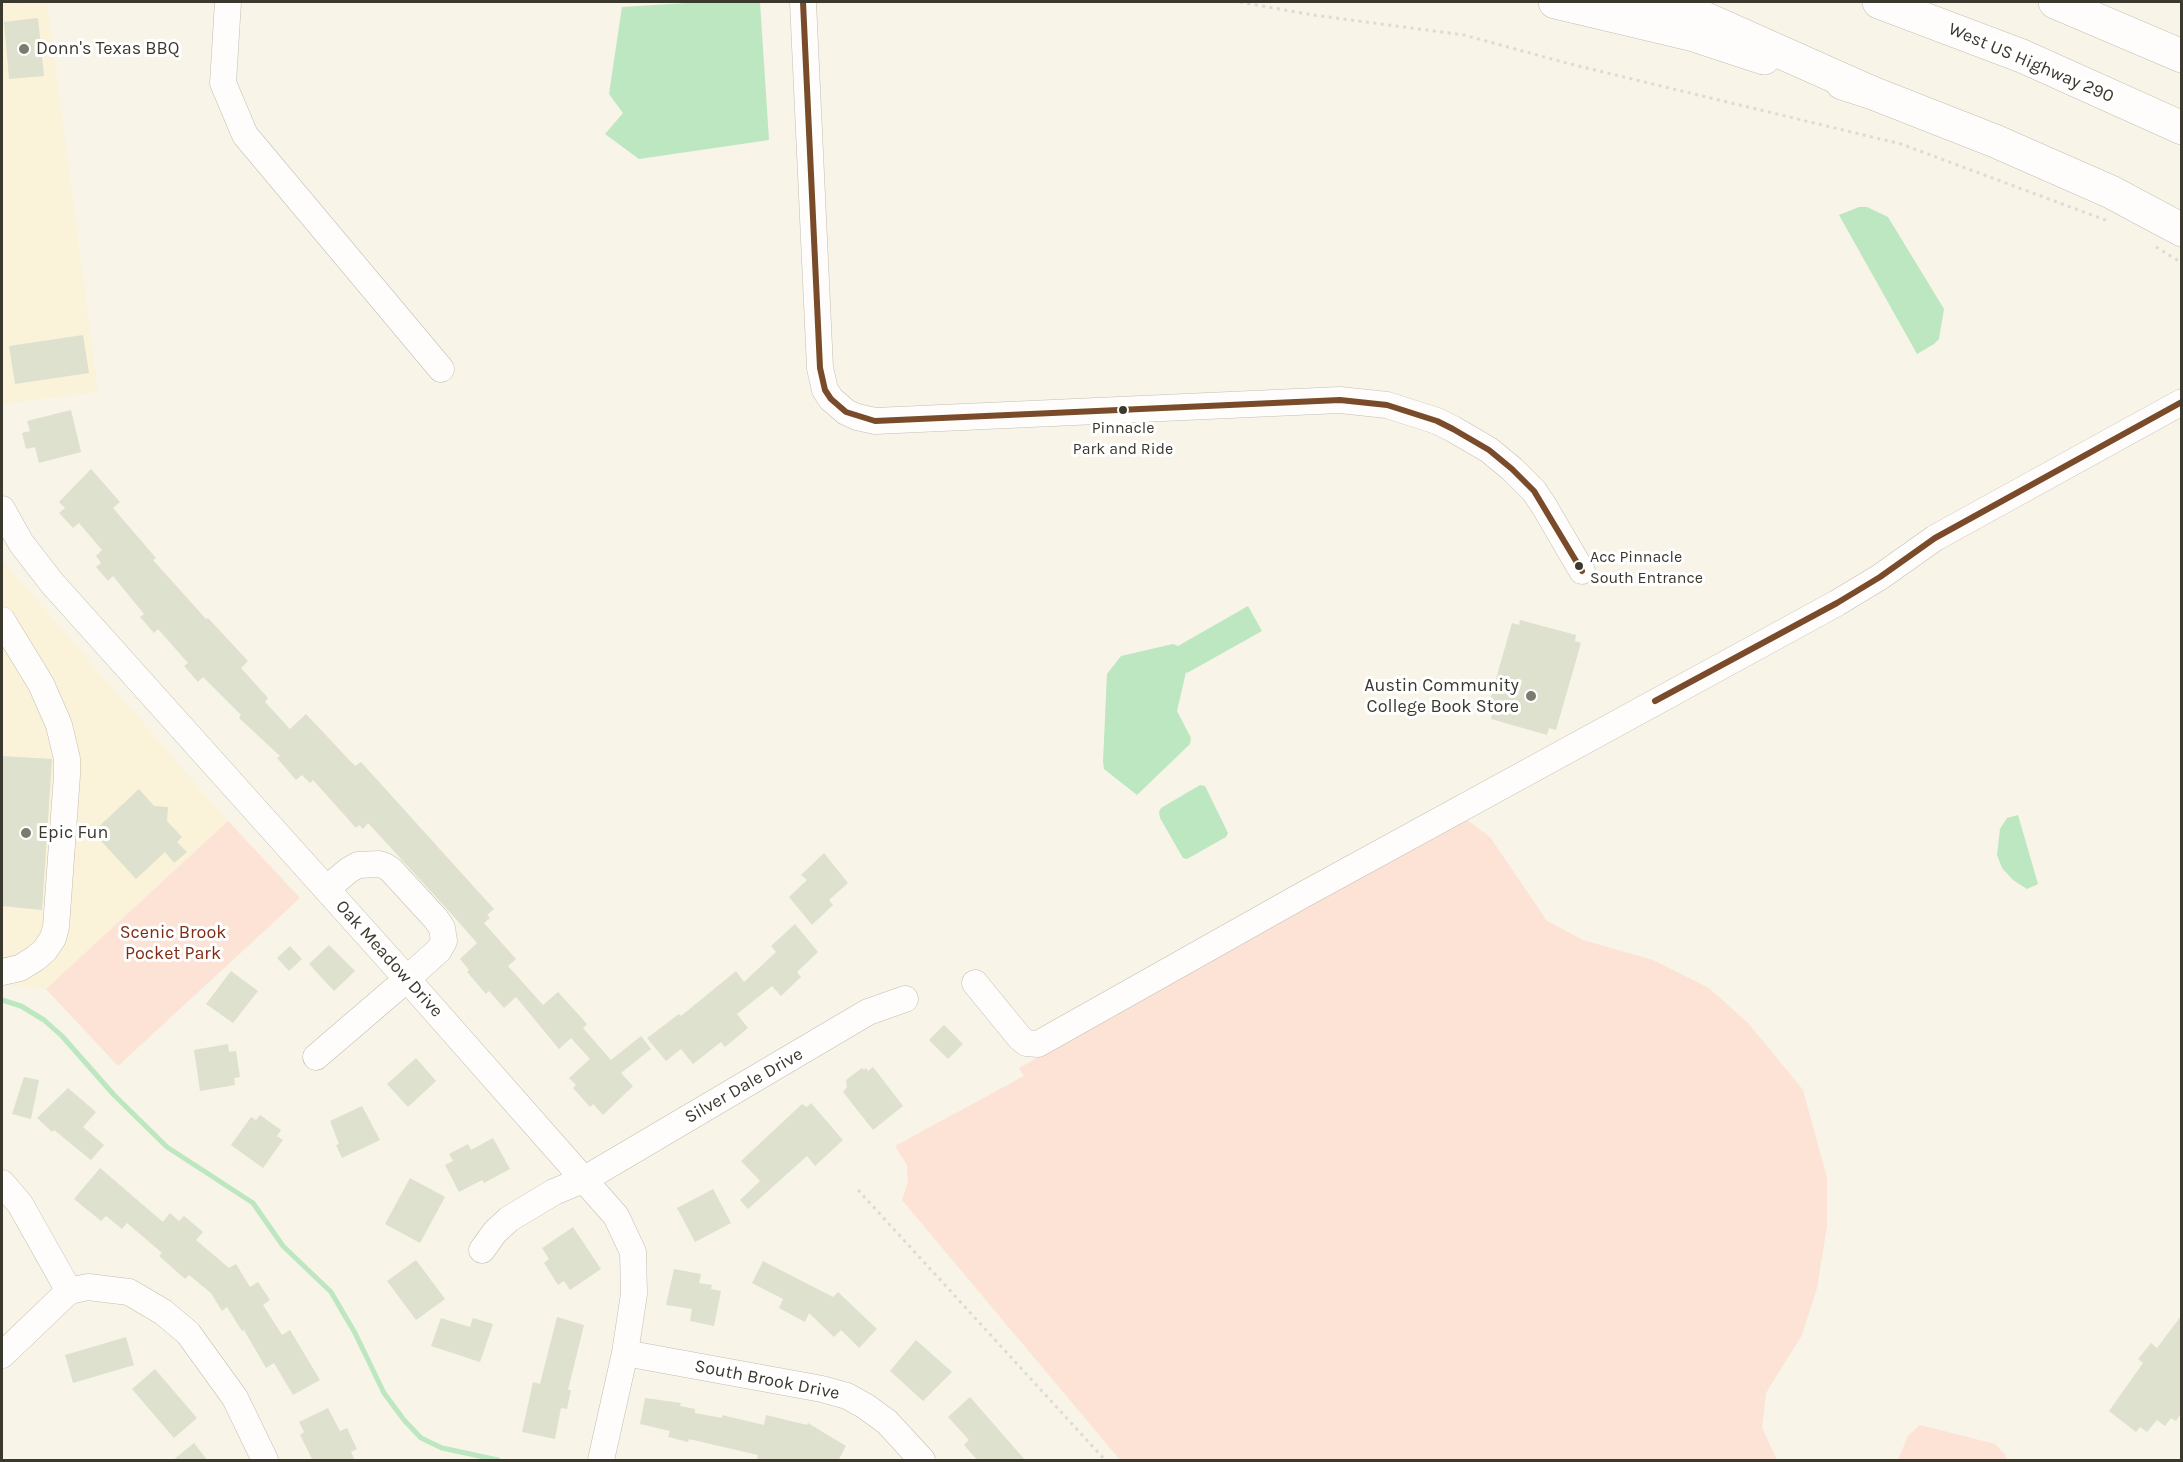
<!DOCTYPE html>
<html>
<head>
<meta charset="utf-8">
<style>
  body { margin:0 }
  #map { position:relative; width:2183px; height:1462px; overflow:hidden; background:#f8f4e7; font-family:Karla,sans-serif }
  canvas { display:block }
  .frame { position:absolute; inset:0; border:3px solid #3b382d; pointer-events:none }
</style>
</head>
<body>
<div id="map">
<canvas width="2183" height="1462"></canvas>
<div class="frame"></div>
</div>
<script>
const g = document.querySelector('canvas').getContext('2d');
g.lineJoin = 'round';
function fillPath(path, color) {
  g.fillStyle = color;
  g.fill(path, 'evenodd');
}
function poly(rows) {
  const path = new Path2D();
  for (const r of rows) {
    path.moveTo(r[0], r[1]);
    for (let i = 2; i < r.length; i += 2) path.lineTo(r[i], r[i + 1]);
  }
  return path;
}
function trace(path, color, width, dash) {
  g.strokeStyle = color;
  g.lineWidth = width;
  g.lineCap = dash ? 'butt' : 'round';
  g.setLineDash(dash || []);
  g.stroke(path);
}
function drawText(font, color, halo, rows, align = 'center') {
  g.font = font + ' Karla,sans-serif';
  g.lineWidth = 6;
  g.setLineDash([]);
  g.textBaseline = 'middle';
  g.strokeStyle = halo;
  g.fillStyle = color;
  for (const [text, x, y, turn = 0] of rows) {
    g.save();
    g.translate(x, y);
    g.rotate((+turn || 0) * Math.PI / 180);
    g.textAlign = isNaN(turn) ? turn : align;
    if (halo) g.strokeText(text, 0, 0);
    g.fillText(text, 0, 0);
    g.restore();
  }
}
const built = poly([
  [47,2,98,392,2,404,2,4],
  [2,560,228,821,46,989,2,985]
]);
const green = poly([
  [1466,819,1490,837,1547,921,1583,940,1653,960,1709,988,1748,1023,1803,1090,1827,1178,1827,1226,1817,1288,1802,1335,1766,1393,1762,1428,1777,1460,1120,1460,902,1200,908,1182,907,1165,895,1146,1024,1076,1019,1068],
  [228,821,300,898,118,1066,46,989],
  [1920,1425,1995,1444,2005,1454,2007,1460,1898,1460,1908,1436]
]);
const water = poly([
  [704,2,760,2,769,140,639,159,605,134,623,113,609,94,622,7],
  [1859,207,1867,207,1888,217,1944,309,1939,339,1934,344,1917,354,1839,215],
  [1248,606,1262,631,1187,673,1186,672,1177,711,1191,738,1190,744,1137,795,1104,769,1103,762,1107,674,1121,656,1173,644,1178,646],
  [1200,785,1205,786,1228,833,1226,837,1187,859,1183,858,1160,818,1159,812,1161,808],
  [2018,815,2038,884,2027,889,2013,880,2002,868,1997,855,2000,829,2007,818]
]);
const stream = poly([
  [2,1000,21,1006,44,1020,62,1036,114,1095,167,1147,253,1203,283,1246,331,1292,355,1333,384,1393,404,1420,421,1438,442,1448,498,1460]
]);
const building = poly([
  [38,18,44,76,9,79,4,22],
  [83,335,89,373,15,384,9,346],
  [71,410,81,452,39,463,35,447,26,449,22,433,30,431,27,421],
  [91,469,120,502,113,508,156,558,153,560,206,619,208,618,248,661,241,668,268,698,265,702,290,729,306,714,355,766,361,762,494,909,487,915,490,918,484,923,516,959,508,966,543,1005,558,992,587,1024,583,1028,611,1060,641,1036,651,1049,621,1073,633,1086,603,1115,593,1104,590,1107,573,1088,576,1085,569,1078,590,1059,571,1038,559,1049,516,997,504,1008,489,991,486,994,467,972,469,970,460,959,477,943,447,909,368,823,363,829,359,825,356,828,313,780,310,783,302,775,296,780,277,758,280,756,239,718,241,715,203,677,198,682,184,666,188,663,158,629,154,633,140,617,144,614,113,576,108,581,96,567,101,563,96,556,102,550,79,523,73,528,59,513,65,508,59,502],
  [1520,620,1576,635,1575,641,1581,643,1556,730,1549,728,1547,735,1491,719,1492,713,1487,710,1512,623,1519,625],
  [2,756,52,759,42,910,2,906],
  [139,789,154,806,168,807,167,821,182,837,177,842,187,852,174,863,165,852,136,879,93,832],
  [824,853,848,883,829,900,833,905,812,925,789,897,807,880,801,875],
  [795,924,818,952,797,972,801,977,781,996,772,986,737,1014,748,1028,725,1047,721,1042,693,1064,681,1049,666,1061,647,1038,679,1014,681,1016,736,971,744,982,776,952,771,946],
  [329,945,355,971,334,991,309,964],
  [290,946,302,959,289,971,277,958],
  [231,971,258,991,233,1023,206,1004],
  [944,1025,963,1044,948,1059,929,1040],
  [228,1044,229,1052,236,1051,240,1077,234,1078,235,1085,200,1091,194,1050],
  [416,1058,436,1081,408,1107,387,1084],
  [873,1067,903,1106,873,1130,843,1092,847,1087,846,1080,862,1068,864,1070,866,1068,868,1071],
  [24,1077,39,1080,31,1119,12,1114],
  [68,1088,96,1112,83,1127,104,1145,91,1160,54,1130,52,1132,37,1118],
  [811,1103,843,1140,815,1166,807,1156,748,1209,740,1200,760,1181,741,1161,802,1104,807,1107],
  [362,1106,380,1140,342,1158,336,1145,339,1144,330,1121],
  [260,1115,281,1130,277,1136,283,1140,263,1168,231,1145,251,1117,256,1120],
  [493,1138,510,1169,484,1183,482,1180,459,1192,445,1165,453,1161,449,1154,468,1144,471,1150],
  [100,1168,163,1222,170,1213,179,1221,184,1216,203,1232,196,1240,229,1268,236,1264,250,1287,258,1282,270,1300,263,1305,282,1335,290,1330,320,1380,293,1395,274,1363,266,1368,244,1330,242,1331,227,1307,222,1311,211,1293,189,1275,185,1279,159,1256,162,1253,127,1223,122,1229,106,1216,101,1221,74,1199],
  [410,1178,445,1197,420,1243,385,1224],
  [713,1189,731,1223,695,1242,677,1208],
  [573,1227,601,1269,570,1290,564,1281,558,1285,544,1263,549,1259,542,1248],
  [416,1260,445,1299,416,1320,387,1281],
  [763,1261,833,1297,838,1292,877,1329,859,1348,841,1330,834,1337,809,1313,805,1322,779,1308,783,1299,752,1283],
  [674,1269,701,1274,699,1283,712,1285,711,1289,721,1291,714,1326,690,1321,692,1309,666,1305],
  [2181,1316,2181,1413,2176,1421,2171,1418,2165,1426,2157,1420,2147,1432,2140,1427,2136,1432,2109,1411,2143,1363,2138,1359,2151,1343,2157,1348],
  [557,1317,584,1325,568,1390,571,1390,567,1409,561,1408,555,1439,522,1432,533,1382,540,1384],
  [441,1318,470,1327,473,1318,493,1324,480,1362,431,1346],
  [126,1337,134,1365,73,1383,65,1355],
  [916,1340,952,1372,923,1401,890,1371],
  [155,1369,197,1418,174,1438,132,1389],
  [970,1397,1026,1461,978,1461,964,1445,969,1440,948,1417],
  [645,1398,681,1403,680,1406,695,1409,695,1413,722,1418,722,1415,764,1425,766,1415,807,1425,808,1423,846,1446,838,1461,757,1461,758,1455,689,1439,688,1442,668,1437,670,1431,640,1424],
  [328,1408,340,1431,347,1428,357,1449,351,1452,355,1461,313,1461,300,1435,304,1432,299,1422],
  [194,1443,208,1461,172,1461]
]);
const path = poly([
  [1240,2,1313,15,1464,35,1570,64,1901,144,2108,221],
  [2156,247,2182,263],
  [858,1190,1105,1460]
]);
const minor = poly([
  [228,2,223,83,245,135,441,369],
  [803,2,820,368,825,390,831,399,846,412,857,417,875,421,1340,400,1387,405,1437,421,1453,429,1489,450,1512,469,1534,491,1544,506,1582,571],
  [2,509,21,543,52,583,407,979,616,1216,633,1252,634,1294,625,1353,601,1460],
  [2,620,41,684,59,725,67,759,67,775,56,927,53,938,45,950,36,958,20,968,2,972],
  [975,983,1020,1038,1026,1043,1038,1044,1301,896,1837,603,1880,577,1935,538,2182,402],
  [316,1057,407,979,439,950,444,941,442,928,436,919,391,870,385,866,379,864,358,865,349,870,326,889],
  [2,1183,20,1204,69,1291],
  [482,1250,495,1232,509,1219,554,1192,585,1179,868,1012,905,999],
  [625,1353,822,1389,847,1396,865,1406,887,1422,922,1460],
  [2,1355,69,1291,88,1287,129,1292,163,1312,188,1333,235,1398,265,1460]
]);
const major = poly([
  [1555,2,1694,35,1764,58],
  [1842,83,1870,92,1995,141,2111,192,2182,230]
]);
const highway = poly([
  [1647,2,1686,10,1870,92],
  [1879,2,2022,56,2182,128],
  [2055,2,2182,56]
]);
const bus1 = poly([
  [803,2,820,368,825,390,831,399,846,412,875,421,1340,400,1387,405,1437,421,1453,429,1489,450,1512,469,1534,491,1582,571],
  [1655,701,1837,603,1880,577,1935,538,2182,402]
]);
const markers = [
  [24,49,6,"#7d7a6e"],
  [1123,410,5,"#3b382d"],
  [1579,566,5,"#3b382d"],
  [1531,696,6,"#7d7a6e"],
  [26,833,6,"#7d7a6e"]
];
const busNames = [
  ["Pinnacle",1123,428],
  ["Park and Ride",1123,449],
  ["Acc Pinnacle",1590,557,"left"],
  ["South Entrance",1590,578,"left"]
];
const poiNames = [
  ["Donn's Texas BBQ",36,49],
  ["Austin Community",1519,686,"right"],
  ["College Book Store",1519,707,"right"],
  ["Epic Fun",38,833]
];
const streetNames = [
  ["West US Highway 290",2031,63,23],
  ["Oak Meadow Drive",389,959,48],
  ["Silver Dale Drive",744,1086,-30],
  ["South Brook Drive",767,1380,11]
];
const parkNames = [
  ["Scenic Brook",173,933],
  ["Pocket Park",173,954]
];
fillPath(built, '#faf2d9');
fillPath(green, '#fce3d6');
fillPath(water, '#bce7c0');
trace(stream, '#bce7c0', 5);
fillPath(building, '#dee1cd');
trace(minor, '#c2beb3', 27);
trace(major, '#c2beb3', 34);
trace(highway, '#c2beb3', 34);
trace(path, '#dddbd8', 3, [3, 4.5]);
trace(minor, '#fefdfb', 26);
trace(major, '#fefdfb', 33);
trace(highway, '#fefdfb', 33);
trace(bus1, '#7a4b2a', 6);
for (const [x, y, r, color] of markers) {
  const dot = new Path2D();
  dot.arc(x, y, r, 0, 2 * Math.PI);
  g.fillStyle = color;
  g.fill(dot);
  trace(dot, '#fff', 2);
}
drawText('16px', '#3b382d', '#fff', busNames);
drawText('18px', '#3b382d', '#fff', poiNames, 'left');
drawText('18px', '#3b382d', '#fff', streetNames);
drawText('18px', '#812c14', '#fff', parkNames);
</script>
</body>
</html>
